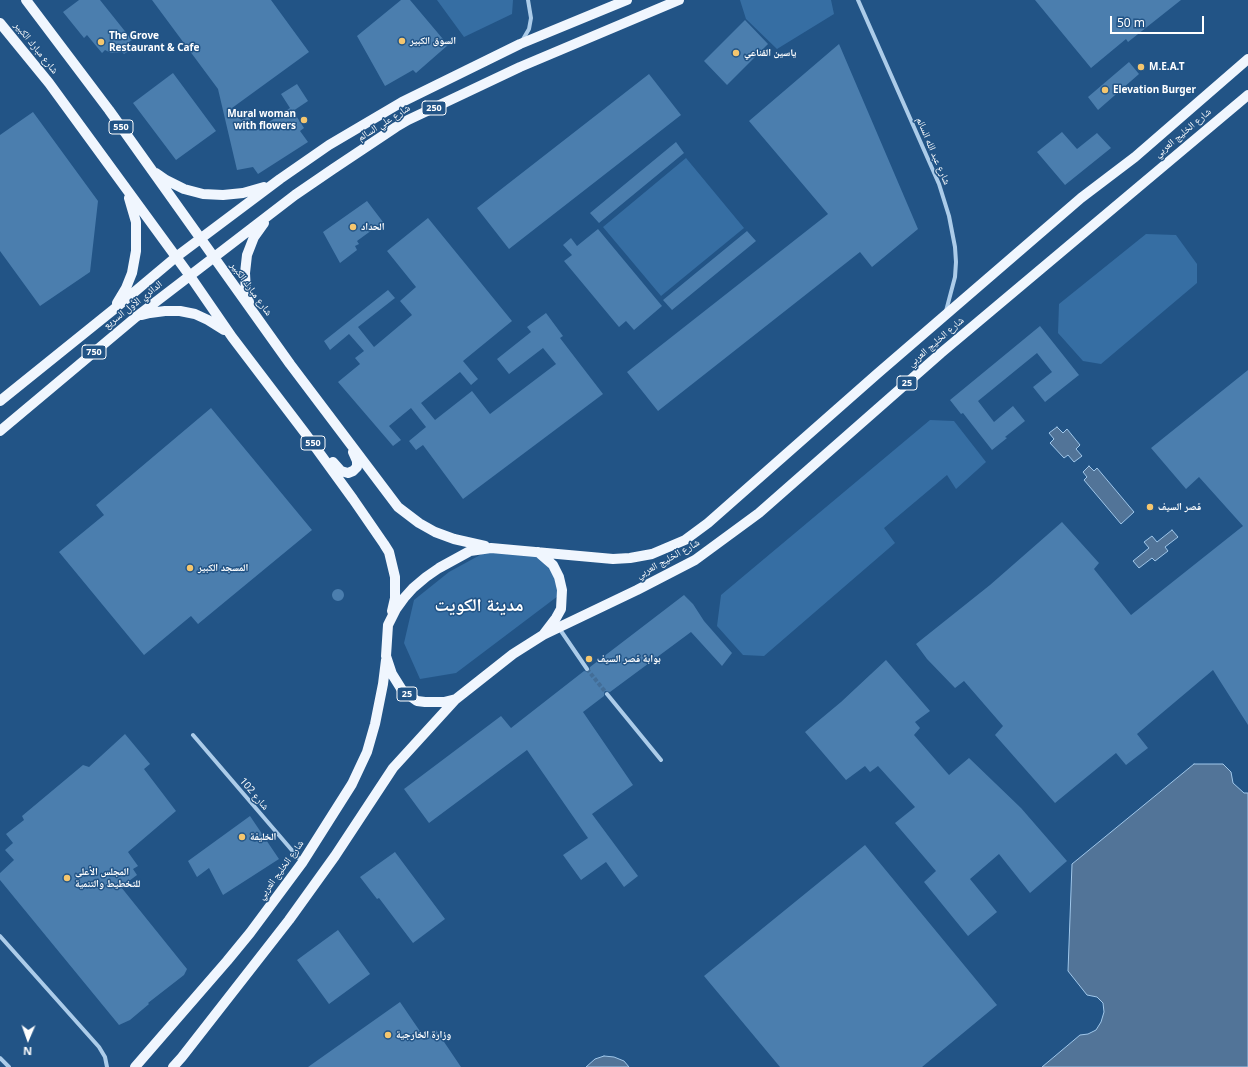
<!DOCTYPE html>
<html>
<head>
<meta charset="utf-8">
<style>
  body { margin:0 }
  #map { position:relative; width:1248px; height:1067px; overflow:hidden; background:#225486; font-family:"Noto Sans",sans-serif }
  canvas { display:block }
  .north { position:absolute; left:8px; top:1019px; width:40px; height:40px; -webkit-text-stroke:3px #225486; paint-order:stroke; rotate:182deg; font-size:11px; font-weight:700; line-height:16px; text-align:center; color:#fff }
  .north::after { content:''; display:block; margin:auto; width:14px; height:18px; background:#fff; clip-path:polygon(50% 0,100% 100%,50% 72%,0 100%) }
  .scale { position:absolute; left:1110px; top:16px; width:94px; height:18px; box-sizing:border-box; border:2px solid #fff; border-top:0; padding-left:5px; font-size:12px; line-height:14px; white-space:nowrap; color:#fff; -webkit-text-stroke:3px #225486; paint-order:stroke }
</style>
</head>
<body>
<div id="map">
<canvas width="1248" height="1067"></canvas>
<div class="north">N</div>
<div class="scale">50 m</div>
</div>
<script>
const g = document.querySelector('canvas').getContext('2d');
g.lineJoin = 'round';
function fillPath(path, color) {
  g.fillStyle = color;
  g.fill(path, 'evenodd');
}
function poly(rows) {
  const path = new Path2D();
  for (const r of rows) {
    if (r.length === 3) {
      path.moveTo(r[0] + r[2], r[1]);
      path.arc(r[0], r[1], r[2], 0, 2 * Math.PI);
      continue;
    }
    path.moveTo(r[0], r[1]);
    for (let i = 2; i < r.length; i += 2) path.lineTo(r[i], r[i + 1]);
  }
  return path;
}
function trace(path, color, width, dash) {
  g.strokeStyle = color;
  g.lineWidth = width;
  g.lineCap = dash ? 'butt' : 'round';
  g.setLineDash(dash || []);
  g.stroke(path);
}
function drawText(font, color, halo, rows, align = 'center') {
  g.font = font + ' "Noto Sans","Noto Naskh Arabic",sans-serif';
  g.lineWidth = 3;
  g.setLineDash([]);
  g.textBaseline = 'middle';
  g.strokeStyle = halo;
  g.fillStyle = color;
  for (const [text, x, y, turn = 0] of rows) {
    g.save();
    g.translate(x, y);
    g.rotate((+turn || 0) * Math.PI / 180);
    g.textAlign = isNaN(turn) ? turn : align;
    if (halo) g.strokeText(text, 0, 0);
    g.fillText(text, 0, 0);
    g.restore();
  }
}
const green = poly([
  [437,0,513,0,512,14,464,37],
  [740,0,831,0,834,14,777,49,746,19],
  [686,158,744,228,661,296,603,227],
  [1146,234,1176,235,1197,264,1197,283,1101,364,1083,361,1058,333,1059,304],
  [930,420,954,421,986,462,956,489,947,475,884,528,895,543,764,656,743,655,717,626,721,595],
  [491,549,537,554,554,574,558,596,456,673,420,679,404,643,414,600,449,572]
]);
const water = poly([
  [1057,427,1063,433,1067,429,1080,445,1076,449,1082,456,1074,462,1068,455,1064,458,1050,443,1054,439,1049,433,1057,427],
  [1089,466,1094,471,1097,468,1134,512,1121,524,1084,480,1087,477,1083,472,1089,466],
  [1172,530,1178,537,1165,547,1168,551,1155,561,1152,558,1139,568,1133,561,1149,548,1144,542,1152,536,1157,542,1172,530],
  [1194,764,1223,764,1231,772,1233,783,1244,793,1248,793,1248,1067,1042,1067,1080,1035,1088,1034,1096,1030,1101,1022,1104,1012,1103,1003,1097,997,1087,995,1068,971,1072,864,1194,764],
  [604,1056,614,1057,624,1061,629,1067,586,1067,595,1059,604,1056]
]);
const building = poly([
  [79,0,100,0,132,40,129,42,133,48,124,54,122,52,111,53,105,50,102,53,87,35,84,38,63,12],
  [152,0,271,0,309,52,232,108,241,120,248,116,257,130,290,108,281,94,297,84,308,101,293,111,304,128,300,131,308,142,258,174,253,167,237,170,218,89],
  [401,0,410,0,448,45,416,73,413,70,385,86,357,36],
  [1035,0,1181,0,1128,42,1126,39,1091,68],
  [745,20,768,44,727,85,704,61],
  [839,44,918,229,872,267,860,252,658,411,627,372,828,214,749,121],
  [1129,62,1139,74,1098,110,1088,97],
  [173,73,216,131,176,160,133,103],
  [649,74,681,115,509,249,477,208],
  [33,112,98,201,90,272,40,306,0,251,0,135],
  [1062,132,1077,149,1097,133,1111,148,1065,185,1037,152],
  [676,142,684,153,599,223,590,213],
  [367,201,383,222,357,241,359,244,355,246,357,250,340,263,323,232],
  [428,218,512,321,463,361,478,379,471,385,460,372,421,403,435,420,472,391,490,414,556,364,543,348,509,374,497,359,531,332,527,327,546,313,563,336,560,338,603,394,463,499,423,445,416,450,409,441,426,427,411,408,389,426,401,440,393,446,338,382,360,364,355,358,364,351,349,334,330,350,324,341,388,290,395,298,358,327,374,347,412,315,400,301,416,287,387,251],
  [598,229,662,306,634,330,626,321,619,327,564,261,572,255,563,245,571,238,577,246],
  [747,231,756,241,672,310,663,300],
  [1040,326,1079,375,1045,402,1033,387,1052,372,1037,353,978,401,994,422,1013,406,1025,421,1005,437,1007,438,992,450,963,413,961,414,950,400],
  [1248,370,1248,725,1213,670,1137,734,1148,748,1126,765,1116,753,1055,803,995,735,1003,726,964,681,955,688,927,659,916,644,990,585,1062,522,1099,563,1094,569,1131,615,1243,526,1199,477,1186,489,1151,448],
  [211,408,312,530,198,624,191,616,144,655,59,552,104,515,96,505],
  [338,595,6],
  [684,595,693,604,704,621,732,653,722,666,691,632,610,692,605,691,604,693,604,696,583,712,633,785,592,814,638,876,624,887,606,862,581,880,563,855,588,838,527,750,429,823,404,789,501,716,511,728,584,671,589,672,590,667],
  [886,660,930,711,915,722,920,728,914,735,949,775,969,758,1021,808,1067,861,1030,893,999,854,970,879,997,912,968,936,924,882,936,871,895,823,915,807,878,766,870,772,865,766,846,780,805,732,841,702],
  [125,734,150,764,144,769,176,811,128,852,138,866,133,869,137,875,121,887,187,969,184,975,148,1003,149,1004,130,1020,119,1025,0,880,0,873,14,860,5,850,13,843,6,834,24,820,22,816,83,765,89,767],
  [250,816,279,859,223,895,209,868,197,877,188,861],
  [865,845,997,1005,922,1067,780,1067,704,976],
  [395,852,445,919,413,943,379,898,377,899,360,877],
  [338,930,370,974,329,1004,297,960],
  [400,1002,426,1040,436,1030,461,1067,308,1067]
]);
const streetTunnel = poly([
  [587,669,607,694]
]);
const street = poly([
  [858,0,939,184,949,216,955,247,956,262,955,277,946,311],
  [522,41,529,29,531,18,528,0],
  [559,628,587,669],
  [607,694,661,760],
  [193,735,302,862],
  [0,936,99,1047,105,1057,107,1067],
  [0,1058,9,1067]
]);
const primary = poly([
  [26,0,109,110,290,364,398,507,419,523,435,532,454,539,485,546],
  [0,23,49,83,190,276,232,337,305,433,353,499,384,544,389,552,395,577,395,598,392,611],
  [156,173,166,180,184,189,203,194,223,195,243,193,264,187],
  [249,302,246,292,245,273,247,255,254,237,264,223],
  [117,303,126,288,132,273,136,251,136,222,129,198],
  [142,315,150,313,165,311,180,311,195,314,208,320,224,330],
  [0,401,113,310,176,257,280,179,329,145,402,102,520,44,627,0],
  [0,431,136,317,213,258,295,195,333,169,396,127,408,120,520,67,679,0],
  [333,462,341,471,348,473,353,471,357,467,357,461,353,452],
  [538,552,553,565,559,577,562,590,561,609,556,618,543,635,513,654,456,699,444,702,425,702,417,701,402,690,392,674,386,656,388,625,396,609,404,598,413,588,426,577,439,568,470,551,491,548,613,559,630,558,652,554,685,540,708,523,877,374,1081,198,1135,157,1248,59],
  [545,634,637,590,695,560,759,513,941,353,1248,95],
  [135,1067,227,961,250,933,302,863,352,784,367,752,375,724,383,684,386,660],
  [173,1067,182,1057,289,920,335,856,393,768,456,699]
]);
const markers = [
  [402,41,4,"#f5c66e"],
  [101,42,4,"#f5c66e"],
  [736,53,4,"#f5c66e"],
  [1141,67,4,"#f5c66e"],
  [1105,90,4,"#f5c66e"],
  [304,120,4,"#f5c66e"],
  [353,227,4,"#f5c66e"],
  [1150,507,4,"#f5c66e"],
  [190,568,4,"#f5c66e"],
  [589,659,4,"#f5c66e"],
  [242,837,4,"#f5c66e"],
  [67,878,4,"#f5c66e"],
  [388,1035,4,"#f5c66e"]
];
const shields = [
  [434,108,24],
  [121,127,24],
  [94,352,24],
  [907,383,20],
  [313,443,24],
  [407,694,20]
];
const shieldNames = [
  ["250",434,108],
  ["550",121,127],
  ["750",94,352],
  ["25",907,383],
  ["550",313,443],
  ["25",407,694]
];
const poiNames = [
  ["The Grove",109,36],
  ["Restaurant & Cafe",109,48],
  ["السوق الكبير",410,41],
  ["ياسين القناعي",744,53],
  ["M.E.A.T",1149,67],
  ["Elevation Burger",1113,90],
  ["Mural woman",296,114,"right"],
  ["with flowers",296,126,"right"],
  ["الحداد",361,227],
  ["قصر السيف",1158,507],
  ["المسجد الكبير",198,568],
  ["بوابة قصر السيف",597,659],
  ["الخليفة",250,837],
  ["المجلس الأعلى",75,872],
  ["للتخطيط والتنمية",75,884],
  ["وزارة الخارجية",396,1035]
];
const streetNames = [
  ["شارع مبارك الكبير",36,48,51],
  ["شارع علي السالم",384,123,-32],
  ["شارع الخليج العربي",1183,133,-40],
  ["شارع عبد الله السالم",933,151,67],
  ["شارع مبارك الكبير",251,289,54],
  ["الدائري الأول السريع",133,305,-38],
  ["شارع الخليج العربي",936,342,-41],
  ["شارع الخليج العربي",668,559,-29],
  ["شارع 102",254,794,49],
  ["شارع الخليج العربي",281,870,-54]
];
const townNames = [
  ["مدينة الكويت",479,606]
];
fillPath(green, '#366ea3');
fillPath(water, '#527498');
trace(water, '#a0c7ea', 1);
fillPath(building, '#4b7eae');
trace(streetTunnel, '#436e98', 4, [4, 2]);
trace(street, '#accce9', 4);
trace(primary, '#f0f6fe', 10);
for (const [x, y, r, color] of markers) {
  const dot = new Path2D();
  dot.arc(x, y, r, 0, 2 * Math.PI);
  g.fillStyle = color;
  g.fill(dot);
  trace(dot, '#225486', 1.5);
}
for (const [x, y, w] of shields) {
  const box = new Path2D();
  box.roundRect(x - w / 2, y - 7, w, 14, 3);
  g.fillStyle = '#225486';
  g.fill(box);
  trace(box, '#fff', 1);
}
drawText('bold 9px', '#fff', null, shieldNames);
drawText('bold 10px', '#fff', '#225486', poiNames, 'left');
drawText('10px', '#fff', '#225486', streetNames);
drawText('bold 18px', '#fff', '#225486', townNames);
</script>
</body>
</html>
